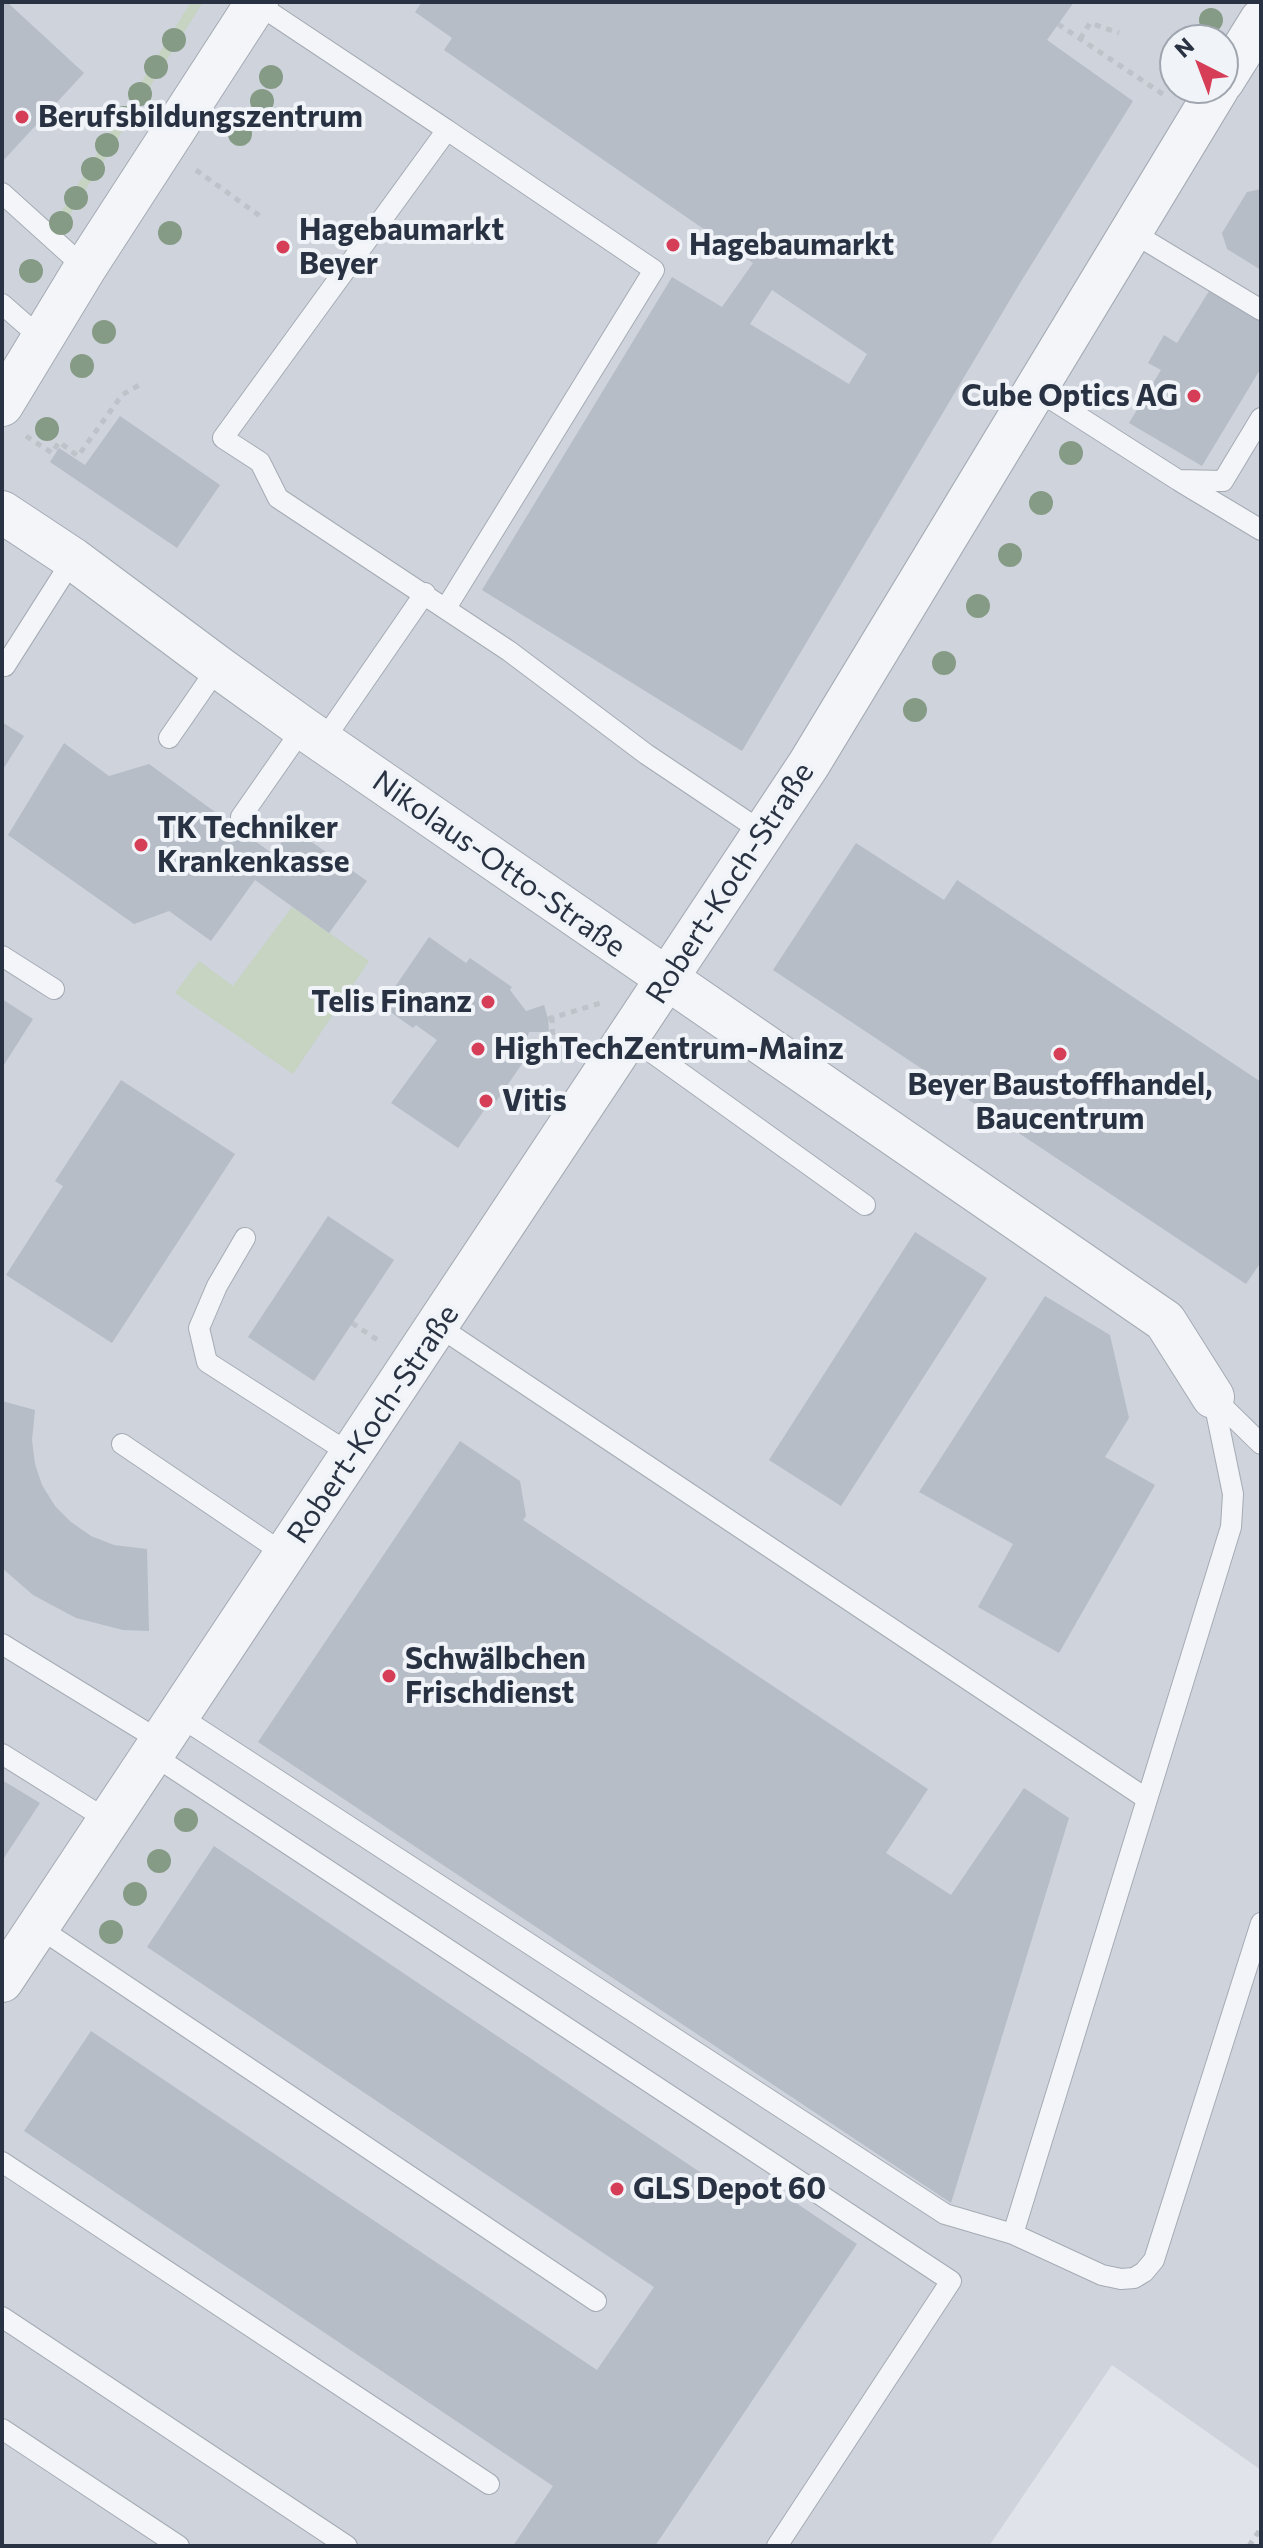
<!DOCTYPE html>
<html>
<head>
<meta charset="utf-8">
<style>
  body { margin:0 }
  #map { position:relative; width:1263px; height:2548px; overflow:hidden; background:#e0e4ea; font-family:Commissioner,sans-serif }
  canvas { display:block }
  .frame { position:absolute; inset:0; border:4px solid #283242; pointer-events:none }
  .north { position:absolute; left:1159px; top:24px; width:80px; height:80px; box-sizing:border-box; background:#f0f3f7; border:2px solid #a0a6af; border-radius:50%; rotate:318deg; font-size:22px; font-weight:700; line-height:32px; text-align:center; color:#283242 }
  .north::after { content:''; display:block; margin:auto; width:28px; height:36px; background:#d63e58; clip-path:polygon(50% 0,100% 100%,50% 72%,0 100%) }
</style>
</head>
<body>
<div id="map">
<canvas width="1263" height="2548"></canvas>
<div class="frame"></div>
<div class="north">N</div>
</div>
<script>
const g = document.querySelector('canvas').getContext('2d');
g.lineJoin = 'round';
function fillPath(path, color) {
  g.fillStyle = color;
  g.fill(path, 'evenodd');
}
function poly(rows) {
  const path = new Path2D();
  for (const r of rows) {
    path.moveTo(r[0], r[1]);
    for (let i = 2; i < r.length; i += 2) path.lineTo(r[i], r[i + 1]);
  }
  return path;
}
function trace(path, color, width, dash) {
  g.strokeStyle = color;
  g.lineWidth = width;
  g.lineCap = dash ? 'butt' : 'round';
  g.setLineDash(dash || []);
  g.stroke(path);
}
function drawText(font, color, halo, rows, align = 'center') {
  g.font = font + ' Commissioner,sans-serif';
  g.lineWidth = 8;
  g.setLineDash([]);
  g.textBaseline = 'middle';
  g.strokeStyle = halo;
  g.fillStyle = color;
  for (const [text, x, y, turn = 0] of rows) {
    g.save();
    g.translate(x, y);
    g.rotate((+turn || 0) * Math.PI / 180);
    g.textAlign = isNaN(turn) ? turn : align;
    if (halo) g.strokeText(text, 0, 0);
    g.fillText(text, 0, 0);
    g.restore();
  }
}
const built = poly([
  [2,2,1261,2,1261,2470,1112,2365,989,2546,2,2546],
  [1175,40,1223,40,1223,88,1175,88]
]);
const green = poly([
  [191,2,203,2,61,229,53,225],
  [292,907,369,961,293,1074,175,993,199,961,233,986]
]);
const building = poly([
  [2,2,7,2,84,73,2,162],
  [422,2,1074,2,1047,40,1133,101,1020,283,742,751,482,590,672,277,722,307,753,263,444,50,452,38,415,12],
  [772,290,867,354,849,384,750,324],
  [1261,189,1261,270,1227,249,1222,233,1247,192],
  [1209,291,1261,322,1261,368,1202,466,1129,423,1161,370,1148,363,1164,335,1177,343],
  [120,416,220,485,177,548,50,462,59,448,85,465],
  [2,722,24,736,2,771],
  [64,743,109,776,149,764,273,854,292,828,367,881,329,933,255,880,211,941,169,911,134,924,8,835],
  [856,843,944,900,957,880,1261,1082,1261,1262,1246,1284,773,970],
  [429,937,466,963,470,958,512,987,510,990,526,1011,544,1005,548,1019,549,1032,529,1032,522,1055,526,1058,491,1109,487,1106,458,1148,391,1103,437,1040,416,1025,413,1028,382,1006],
  [2,999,33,1019,2,1068],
  [121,1080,235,1154,112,1343,6,1275,63,1186,55,1181],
  [328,1216,394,1260,314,1381,248,1337],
  [915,1232,987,1278,841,1506,769,1460],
  [1045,1296,1110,1335,1129,1418,1105,1457,1155,1485,1059,1653,978,1607,1013,1544,919,1492],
  [2,1401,35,1410,32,1440,35,1464,42,1485,55,1506,71,1522,91,1536,114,1545,147,1549,149,1631,123,1630,76,1618,33,1595,2,1568],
  [460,1441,520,1481,526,1516,523,1520,928,1789,886,1853,951,1895,1024,1788,1069,1818,951,2203,258,1742],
  [2,1780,40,1803,2,1861],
  [214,1846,743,2201,759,2178,857,2244,655,2546,513,2546,553,2486,24,2131,91,2031,597,2370,654,2287,147,1947]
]);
const path = poly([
  [1058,24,1167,97],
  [1080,39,1090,23,1119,33],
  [196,170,260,216],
  [26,436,52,453,59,442,78,456,122,395,141,384],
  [552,1017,553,1051,566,1060],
  [548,1019,601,1003],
  [352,1323,379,1341],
  [1249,2546,1261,2528]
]);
const lane = poly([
  [256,3,447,130,223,438,260,462,278,498,509,651,646,754,764,833],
  [2,193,85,268],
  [1130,231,1261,310],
  [2,304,42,339],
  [1037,390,1178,480,1223,481,1261,418],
  [1181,482,1261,530],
  [446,608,654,270,447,130],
  [5,666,73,559],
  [169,738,218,667],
  [323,741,425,593],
  [241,817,303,728],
  [2,956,54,989],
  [629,1036,865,1205],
  [245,1238,217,1286,199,1328,207,1362,352,1455],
  [438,1326,1147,1799],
  [1213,1397,1261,1444],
  [122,1444,286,1555],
  [2,1644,162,1742],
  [179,1716,945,2214,1013,2234,1102,2275,1121,2279,1134,2278,1144,2272,1154,2260,1261,1923],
  [2,1754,109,1821],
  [153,1755,951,2281,777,2546],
  [38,1927,596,2301],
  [2,2162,489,2484],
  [1013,2234,1231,1527,1233,1494,1213,1397],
  [2,2317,347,2546],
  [2,2429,179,2546]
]);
const street = poly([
  [1223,81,1261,20],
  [2,405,85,268,257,2],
  [2,512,73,559,218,667,303,728,1165,1321,1213,1397],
  [2,1981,809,764,1218,88]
]);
const trees = [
  [1211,20],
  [174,40],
  [156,67],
  [271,77],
  [140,94],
  [262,101],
  [124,118],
  [240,134],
  [107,145],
  [93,169],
  [76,198],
  [61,223],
  [170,233],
  [31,271],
  [104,332],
  [82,366],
  [47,429],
  [1071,453],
  [1041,503],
  [1010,555],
  [978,606],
  [944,663],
  [915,710],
  [186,1820],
  [159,1861],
  [135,1894],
  [111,1932]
];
const markers = [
  [22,117,8,"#d63e58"],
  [673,245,8,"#d63e58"],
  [283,247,8,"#d63e58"],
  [1194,396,8,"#d63e58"],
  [141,845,8,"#d63e58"],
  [488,1002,8,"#d63e58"],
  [478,1049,8,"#d63e58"],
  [1060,1054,8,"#d63e58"],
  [486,1101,8,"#d63e58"],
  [389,1676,8,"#d63e58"],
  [617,2189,8,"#d63e58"]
];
const poiNames = [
  ["Berufsbildungszentrum",38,117],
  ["Hagebaumarkt",299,230],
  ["Beyer",299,264],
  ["Hagebaumarkt",689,245],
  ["Cube Optics AG",1178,396,"right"],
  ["TK Techniker",157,828],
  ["Krankenkasse",157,862],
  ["Telis Finanz",472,1002,"right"],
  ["HighTechZentrum-Mainz",494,1049],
  ["Beyer Baustoffhandel,",1060,1085,"center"],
  ["Baucentrum",1060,1119,"center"],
  ["Vitis",502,1101],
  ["Schwälbchen",405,1659],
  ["Frischdienst",405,1693],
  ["GLS Depot 60",633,2189]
];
const streetNames = [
  ["Nikolaus-Otto-Straße",499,864,35],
  ["Robert-Koch-Straße",730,883,-57],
  ["Robert-Koch-Straße",373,1424,-56]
];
fillPath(built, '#ced3dc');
fillPath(green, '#c6d4c1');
fillPath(building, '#b7bdc7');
trace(lane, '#a5abb4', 22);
trace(street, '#a5abb4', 44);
trace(path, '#bec2c9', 5, [6, 6]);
trace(lane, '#f3f5f8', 20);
trace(street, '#f3f5f8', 42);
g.fillStyle = '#869b86';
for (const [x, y] of trees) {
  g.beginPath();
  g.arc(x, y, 12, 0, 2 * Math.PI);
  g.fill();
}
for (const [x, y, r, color] of markers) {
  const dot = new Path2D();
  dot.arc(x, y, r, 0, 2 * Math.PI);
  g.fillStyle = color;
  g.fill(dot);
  trace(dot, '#f0f3f7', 3);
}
drawText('bold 30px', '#283242', '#f0f3f7', poiNames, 'left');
drawText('30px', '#283242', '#f0f3f7', streetNames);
</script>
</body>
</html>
